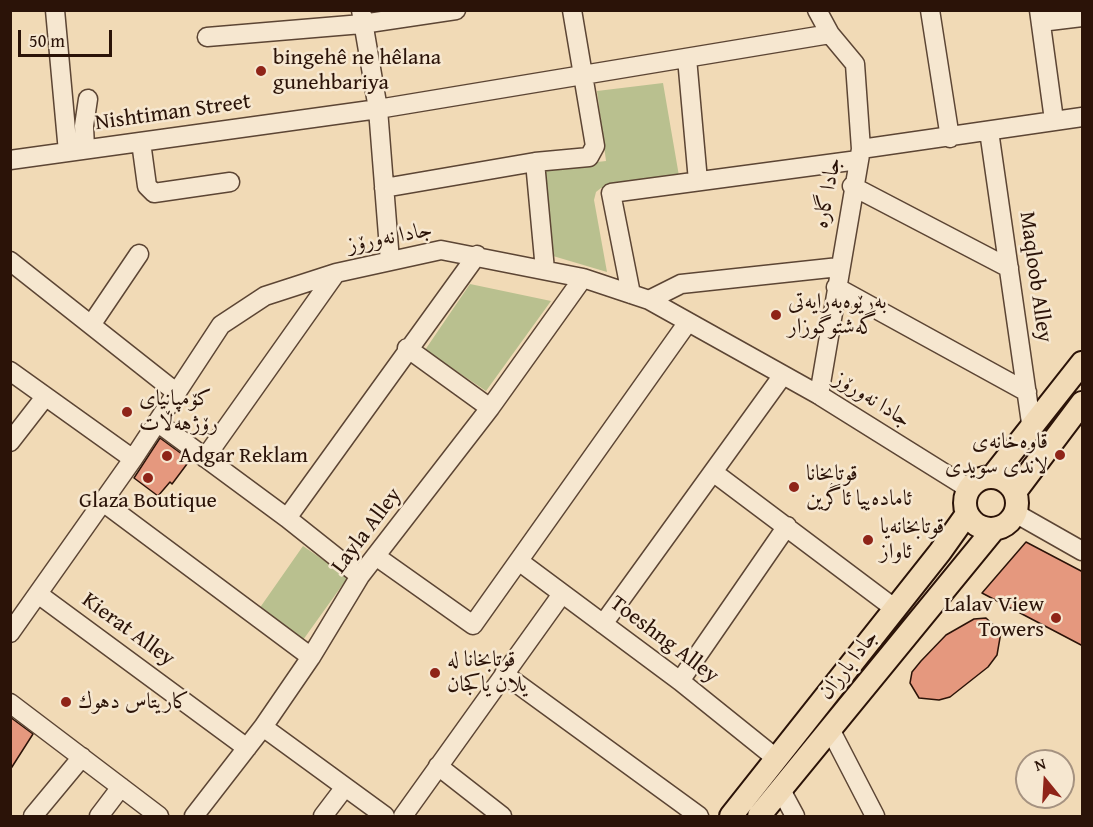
<!DOCTYPE html>
<html>
<head>
<meta charset="utf-8">
<style>
  body { margin:0 }
  #map { position:relative; width:1093px; height:827px; overflow:hidden; background:#f1dab6; font-family:"Gentium Book Plus",serif }
  canvas { display:block }
  .frame { position:absolute; inset:0; border:12px solid #2b1308; pointer-events:none }
  .north { position:absolute; left:1015px; top:749px; width:60px; height:60px; box-sizing:border-box; background:#f6e7d0; border:2px solid #a59280; border-radius:50%; rotate:342deg; font-size:16px; font-weight:700; line-height:24px; text-align:center; color:#2b1308 }
  .north::after { content:''; display:block; margin:auto; width:21px; height:27px; background:#8f2418; clip-path:polygon(50% 0,100% 100%,50% 72%,0 100%) }
  .scale { position:absolute; left:18px; top:30px; width:94px; height:27px; box-sizing:border-box; border:3px solid #2b1308; border-top:0; padding-left:8px; font-size:18px; line-height:21px; white-space:nowrap; color:#2b1308; -webkit-text-stroke:4px #f6e7d0; paint-order:stroke }
</style>
</head>
<body>
<div id="map">
<canvas width="1093" height="827"></canvas>
<div class="frame"></div>
<div class="north">N</div>
<div class="scale">50 m</div>
</div>
<script>
const g = document.querySelector('canvas').getContext('2d');
g.lineJoin = 'round';
function fillPath(path, color) {
  g.fillStyle = color;
  g.fill(path, 'evenodd');
}
function poly(rows) {
  const path = new Path2D();
  for (const r of rows) {
    if (r.length === 3) {
      path.moveTo(r[0] + r[2], r[1]);
      path.arc(r[0], r[1], r[2], 0, 2 * Math.PI);
      continue;
    }
    path.moveTo(r[0], r[1]);
    for (let i = 2; i < r.length; i += 2) path.lineTo(r[i], r[i + 1]);
  }
  return path;
}
function trace(path, color, width, dash) {
  g.strokeStyle = color;
  g.lineWidth = width;
  g.lineCap = dash ? 'butt' : 'round';
  g.setLineDash(dash || []);
  g.stroke(path);
}
function drawText(font, color, halo, rows, align = 'center') {
  g.font = font + ' "Gentium Book Plus",Amiri,serif';
  g.lineWidth = 5;
  g.setLineDash([]);
  g.textBaseline = 'middle';
  g.strokeStyle = halo;
  g.fillStyle = color;
  for (const [text, x, y, turn = 0] of rows) {
    g.save();
    g.translate(x, y);
    g.rotate((+turn || 0) * Math.PI / 180);
    g.textAlign = isNaN(turn) ? turn : align;
    if (halo) g.strokeText(text, 0, 0);
    g.fillText(text, 0, 0);
    g.restore();
  }
}
const green = poly([
  [663,83,679,176,601,188,596,192,594,200,607,272,553,256,544,168,606,161,597,91],
  [470,284,551,301,486,391,425,350],
  [303,546,348,577,303,640,259,609]
]);
const building = poly([
  [160,438,190,460,172,484,170,482,158,496,134,478,160,438],
  [1026,542,1083,572,1083,646,982,593,1026,542],
  [986,618,1001,632,997,655,988,667,950,697,939,700,919,698,910,683,912,672,921,661,946,635,974,619,986,618],
  [10,717,33,734,10,770,10,717]
]);
const minor = poly([
  [55,10,68,152],
  [361,10,378,109,390,261],
  [817,10,830,34,855,64,861,149,819,395],
  [930,10,950,138],
  [1039,10,1054,120],
  [1041,22,1082,17],
  [207,37,362,24,456,10],
  [687,58,698,181],
  [989,131,1032,430],
  [141,142,147,186,154,193,230,182],
  [85,149,84,126,88,99],
  [861,149,1082,117],
  [10,160,378,109,830,34],
  [535,162,545,270],
  [852,186,1009,268],
  [384,188,535,162,589,157,595,146,572,10],
  [10,261,177,393],
  [836,287,1027,392],
  [631,294,611,193,858,160],
  [649,300,681,284,839,267],
  [91,325,139,254],
  [407,348,490,408],
  [10,371,133,459],
  [157,422,287,518,360,576],
  [10,442,45,397],
  [205,458,336,273],
  [713,472,894,608],
  [103,502,311,657],
  [1015,513,1082,551],
  [287,518,477,255],
  [377,557,473,625,688,322],
  [520,562,680,681,777,759],
  [38,594,247,748],
  [603,624,783,375],
  [10,633,133,459,221,325,265,296,336,273,441,250,583,278,649,300,819,395,968,488],
  [504,674,699,816],
  [680,681,787,526],
  [10,703,159,816],
  [263,727,385,816],
  [830,729,875,816],
  [438,766,502,816],
  [781,790,795,816],
  [33,816,82,757],
  [99,816,121,787],
  [194,816,263,727,311,657,360,576,490,408,583,278],
  [323,816,345,787],
  [403,816,562,594]
]);
const major = poly([
  [991,503,26],
  [992,477,1082,363],
  [1015,492,1082,403],
  [731,816,940,552,967,514],
  [759,816,994,529]
]);
const markers = [
  [261,71,6,"#8f2418"],
  [776,315,6,"#8f2418"],
  [127,412,6,"#8f2418"],
  [1060,455,6,"#8f2418"],
  [167,456,6,"#8f2418"],
  [148,478,6,"#8f2418"],
  [794,487,6,"#8f2418"],
  [868,540,6,"#8f2418"],
  [1056,618,6,"#8f2418"],
  [435,673,6,"#8f2418"],
  [66,702,6,"#8f2418"]
];
const poiNames = [
  ["bingehê ne hêlana",273,58],
  ["gunehbariya",273,83],
  ["بەڕێوەبەرایەتی",788,302],
  ["گەشتوگوزار",788,327],
  ["کۆمپانیای",139,399],
  ["رۆژهەڵات",139,424],
  ["قاوەخانەی",1048,442,"right"],
  ["لاندی سویدی",1048,467,"right"],
  ["Adgar Reklam",179,456],
  ["قوتابخانا",806,474],
  ["ئامادەییا ئاگرین",806,499],
  ["Glaza Boutique",148,501,"center"],
  ["قوتابخانەیا",880,527],
  ["ئاواز",880,552],
  ["Lalav View",1044,605,"right"],
  ["Towers",1044,630,"right"],
  ["قوتابخانا له",447,660],
  ["يلان ياكجان",447,685],
  ["كاريتاس دهوك",78,702]
];
const streetNames = [
  ["Nishtiman Street",173,113,-8],
  ["جادا گارە",828,193,-79],
  ["جادا نەورۆز",390,238,-11],
  ["Maqloob Alley",1035,277,82],
  ["جادا نەورۆز",872,400,32],
  ["Layla Alley",367,531,-53],
  ["Kierat Alley",128,630,36],
  ["Toeshng Alley",664,640,37],
  ["جادا بارزان",849,665,-52]
];
fillPath(green, '#b9c08f');
fillPath(building, '#e5987e');
trace(building, '#2b1308', 1.5);
trace(minor, '#5c4534', 21);
trace(major, '#2b1308', 26);
trace(minor, '#f6e7d0', 18);
trace(major, '#f1dab6', 22);
for (const [x, y, r, color] of markers) {
  const dot = new Path2D();
  dot.arc(x, y, r, 0, 2 * Math.PI);
  g.fillStyle = color;
  g.fill(dot);
  trace(dot, '#f6e7d0', 2);
}
drawText('22px', '#2b1308', '#f6e7d0', poiNames, 'left');
drawText('22px', '#2b1308', '#f6e7d0', streetNames);
</script>
</body>
</html>
